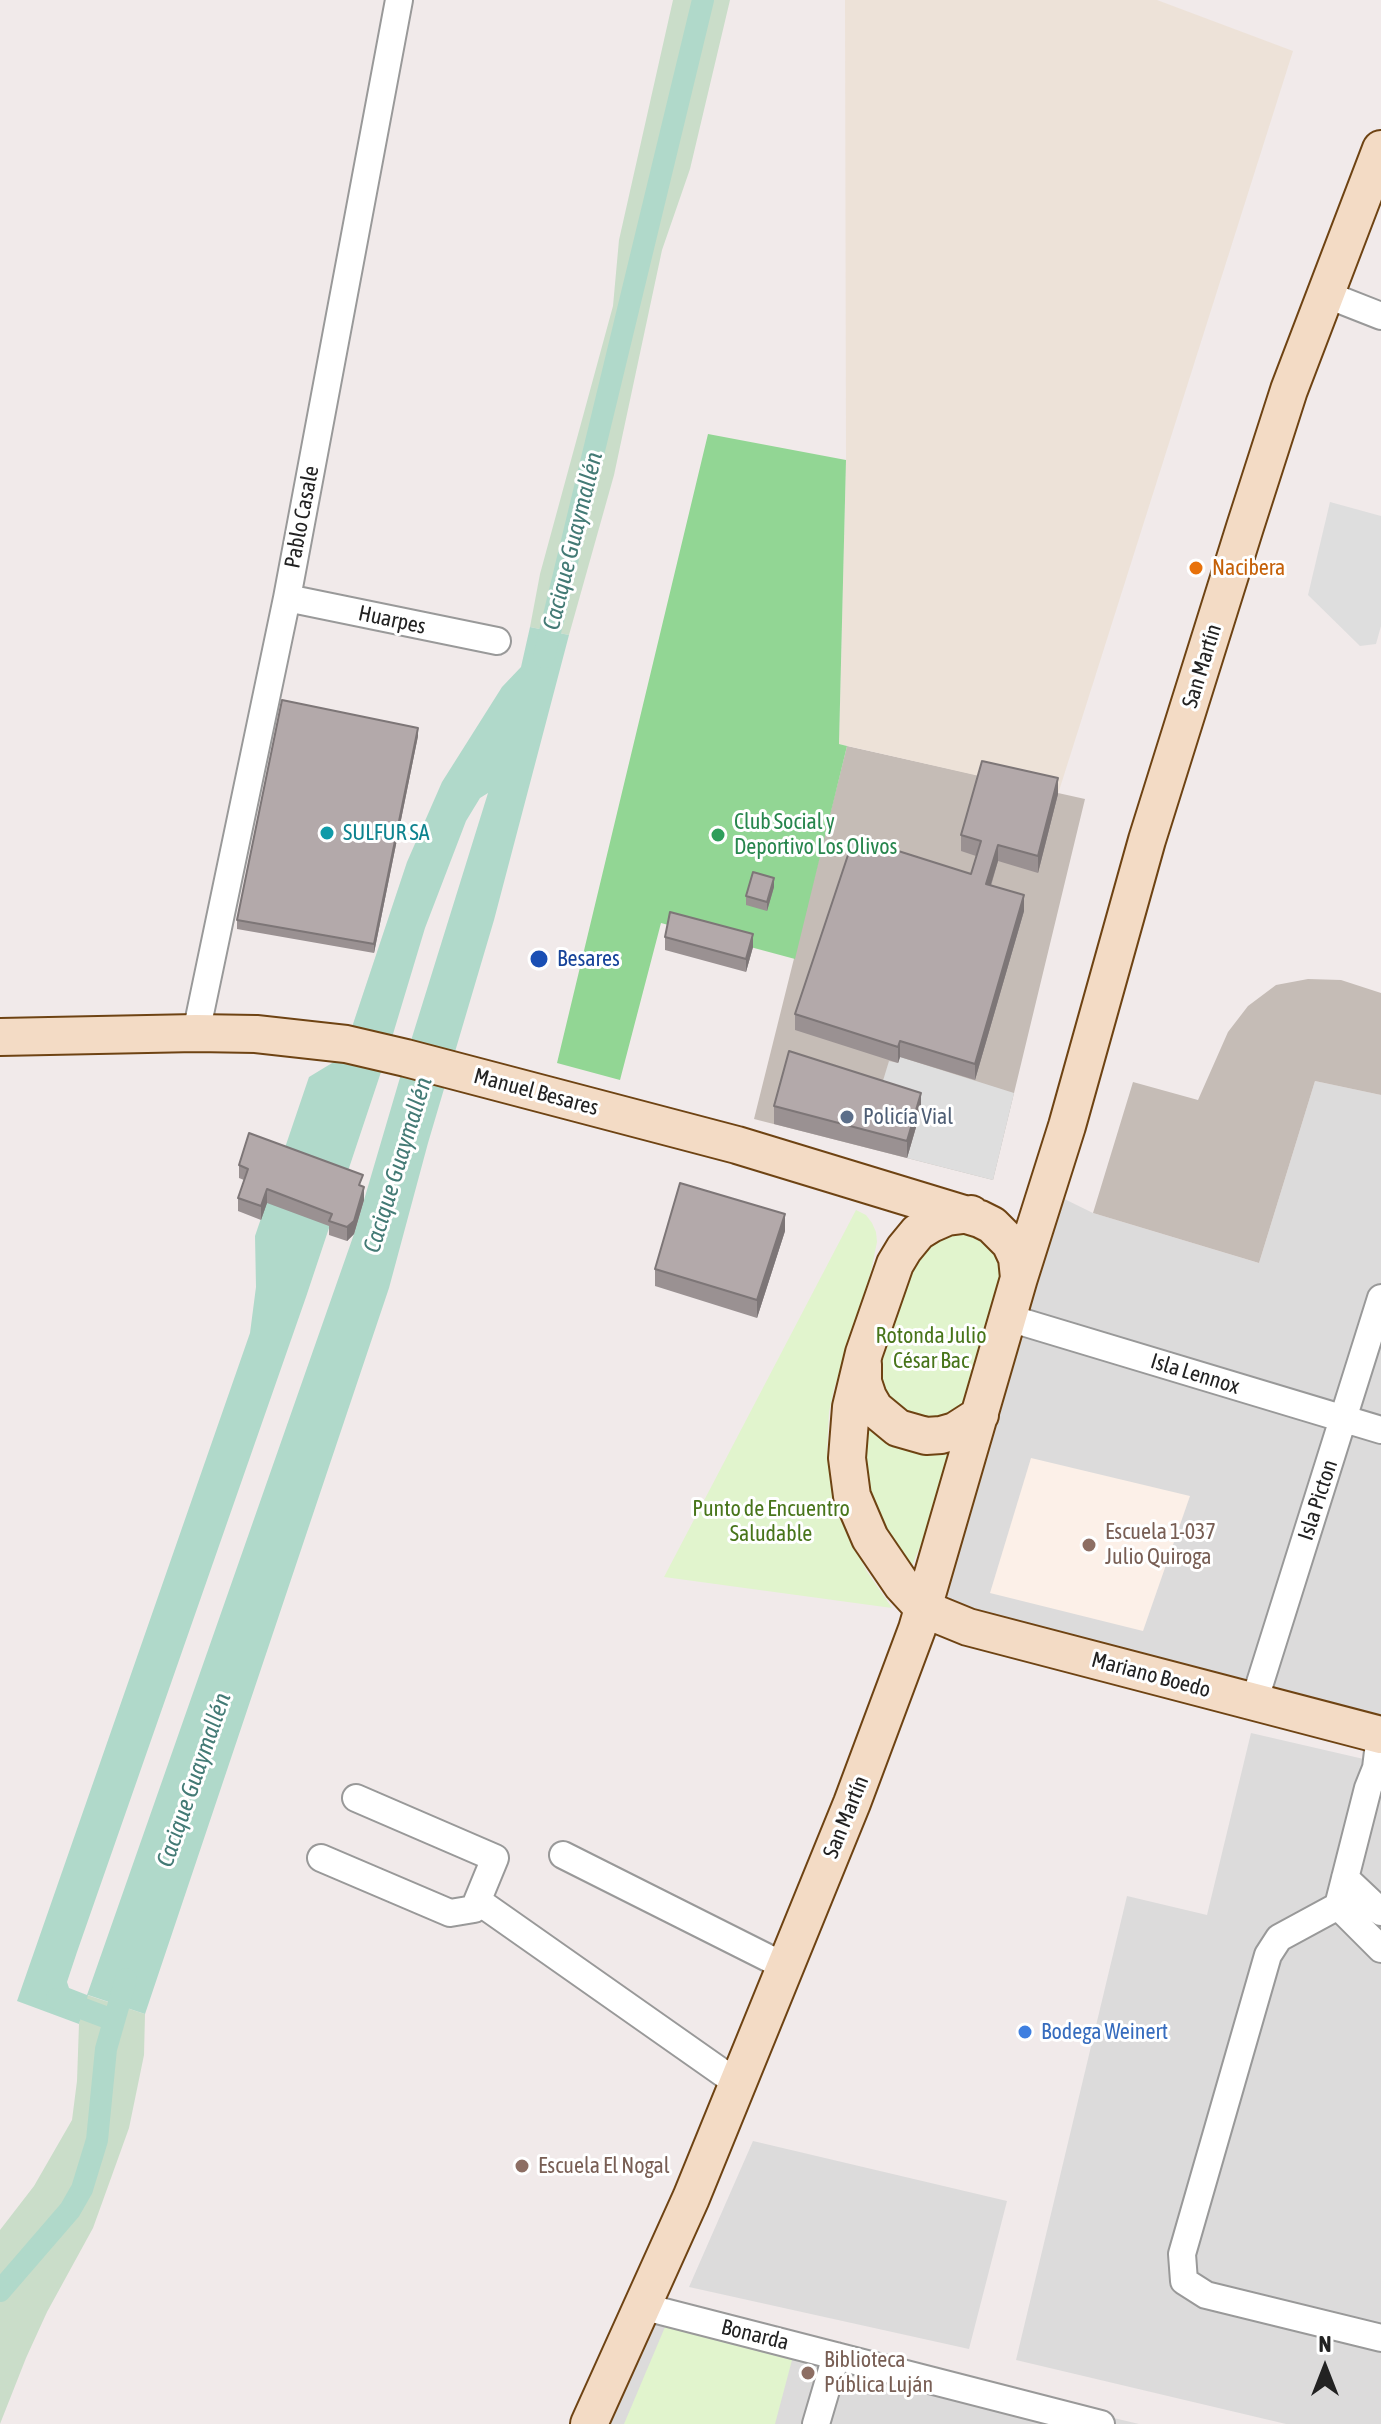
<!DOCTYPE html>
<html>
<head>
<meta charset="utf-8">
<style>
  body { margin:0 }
  #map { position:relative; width:1381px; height:2424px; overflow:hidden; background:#f1eaea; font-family:"Asap Condensed",sans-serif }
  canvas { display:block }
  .north { position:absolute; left:1285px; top:2328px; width:80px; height:80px; -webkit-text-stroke:6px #fff; paint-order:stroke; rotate:0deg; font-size:22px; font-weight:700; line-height:32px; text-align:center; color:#222 }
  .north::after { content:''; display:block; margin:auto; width:28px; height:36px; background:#222; clip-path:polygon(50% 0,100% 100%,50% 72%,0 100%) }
</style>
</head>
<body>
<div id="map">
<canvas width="1381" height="2424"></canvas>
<div class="north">N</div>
</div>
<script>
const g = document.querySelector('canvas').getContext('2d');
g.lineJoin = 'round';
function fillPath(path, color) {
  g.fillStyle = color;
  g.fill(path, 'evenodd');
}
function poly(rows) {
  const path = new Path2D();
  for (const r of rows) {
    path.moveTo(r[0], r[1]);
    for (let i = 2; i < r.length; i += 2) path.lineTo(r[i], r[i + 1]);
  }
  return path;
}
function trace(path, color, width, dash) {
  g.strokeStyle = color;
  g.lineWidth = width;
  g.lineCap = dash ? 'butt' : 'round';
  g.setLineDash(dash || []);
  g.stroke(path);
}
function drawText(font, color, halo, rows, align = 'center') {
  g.font = font + ' "Asap Condensed",sans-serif';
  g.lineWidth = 6;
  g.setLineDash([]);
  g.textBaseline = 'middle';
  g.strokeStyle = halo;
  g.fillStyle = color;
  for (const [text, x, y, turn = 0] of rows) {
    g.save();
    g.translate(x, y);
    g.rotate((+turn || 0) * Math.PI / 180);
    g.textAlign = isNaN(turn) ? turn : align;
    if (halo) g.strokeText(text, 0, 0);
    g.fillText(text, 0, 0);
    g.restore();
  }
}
const residential = poly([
  [1315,1081,1381,1095,1381,1734,924,1609,1046,1190,1093,1213,1259,1263],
  [1251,1733,1381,1763,1381,2424,1286,2424,1016,2360,1127,1896,1207,1915],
  [753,2141,1007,2201,969,2349,689,2287],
  [641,2306,1139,2424,589,2424]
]);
const education = poly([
  [1031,1458,1190,1496,1143,1631,990,1593]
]);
const construction = poly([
  [847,746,1085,799,993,1180,754,1119],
  [1308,979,1341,980,1381,993,1381,1095,1315,1081,1259,1263,1093,1213,1133,1082,1198,1100,1228,1032,1248,1006,1276,985]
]);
const farmland = poly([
  [845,0,1157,0,1293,51,1058,794,839,744,846,460]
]);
const wetland = poly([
  [673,0,730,0,690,169,662,250,614,475,569,635,530,627,540,574,613,306,619,240],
  [87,1995,145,2014,144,2055,129,2128,93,2228,47,2312,26,2358,0,2424,0,2230,34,2186,72,2120,77,2081,79,2024]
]);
const park = poly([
  [856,1210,866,1215,872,1223,876,1232,877,1242,871,1271,834,1389,829,1412,827,1451,833,1487,846,1529,866,1570,892,1608,664,1577],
  [964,1232,976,1234,990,1244,1000,1265,1003,1282,970,1404,944,1420,909,1416,881,1393,877,1341,889,1300,934,1237],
  [858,1422,952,1448,950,1461,924,1537,911,1568,868,1510],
  [665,2327,792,2360,775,2424,624,2424]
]);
const pitch = poly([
  [708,434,846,460,839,744,847,746,795,959,661,923,620,1080,557,1063]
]);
const parking = poly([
  [1330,502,1381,516,1381,626,1376,644,1360,646,1308,595],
  [900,1057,1014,1093,993,1180,907,1158,921,1110,878,1097,889,1061,898,1063]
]);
const water = poly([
  [530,627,569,635,494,920,428,1143,389,1288,145,2014,88,1995,79,2024,17,2001,250,1333,256,1287,255,1236,309,1077,342,1057,407,862,442,782,502,687,521,667],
  [488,793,409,1047,354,1234,87,1995,69,1988,67,1982,77,1952,306,1297,387,1054,425,928,466,821,480,798]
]);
const canal = poly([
  [544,657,703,0],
  [57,1999,113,2020],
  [0,2291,70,2210,82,2189,97,2140,106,2049,126,1979]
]);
const street = poly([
  [1325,294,1381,316],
  [287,598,497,641],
  [196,1033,287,598,399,0],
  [1009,1318,1381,1430],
  [1254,1702,1381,1298],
  [1380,1735,1376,1768,1368,1788,1338,1906,1279,1938,1268,1955,1182,2254,1184,2281,1206,2295,1381,2338],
  [563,1855,786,1967],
  [321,1858,450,1913,474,1909,495,1858,356,1798],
  [1345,1878,1381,1912],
  [478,1901,737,2083],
  [1338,1906,1381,1949],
  [641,2306,1101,2424],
  [816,2424,836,2356]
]);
const secondary = poly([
  [0,1037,196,1033,256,1034,346,1044,406,1058,737,1145,980,1219,992,1225,1010,1243,1017,1258,1019,1278],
  [971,1214,947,1217,931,1224,918,1232,904,1249,895,1264,864,1353,851,1407,847,1458,852,1496,870,1538,902,1585,924,1609,968,1627,1381,1735],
  [863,1364,863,1382,868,1397,875,1409,898,1428,926,1436,941,1435,955,1431,980,1415],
  [589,2424,691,2198,852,1803,917,1629,1019,1278,1067,1126,1147,840,1245,527,1289,390,1381,149]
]);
const wall = poly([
  [418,736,374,953,237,929,237,920],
  [1058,794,1038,873,998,861,991,886,1024,911,975,1080,900,1057,898,1063,795,1030,795,1014,971,874,976,856,961,851,961,835],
  [774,887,767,911,746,905,746,896],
  [665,937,753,947,746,972,665,950],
  [774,1106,921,1110,907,1158,774,1124],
  [239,1165,363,1186,364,1200,354,1234,347,1241,329,1235,329,1226,267,1203,261,1220,238,1211,238,1198,244,1180,239,1178],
  [785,1231,757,1318,655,1286,655,1269]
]);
const shadedWall = poly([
  [418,728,418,736,374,953,374,944],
  [1058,778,1058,794,1038,873,1038,856],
  [998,845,998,861,986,900,986,884],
  [774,878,774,887,767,911,767,902],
  [1024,895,1024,911,975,1080,975,1064],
  [753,934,753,947,746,972,746,959],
  [900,1041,900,1057,898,1063,898,1047],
  [921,1093,921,1110,907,1158,907,1141],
  [364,1187,364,1200,354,1234,347,1241,347,1227],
  [267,1189,267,1203,261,1220,261,1206],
  [785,1214,785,1231,757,1318,757,1300]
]);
const building = poly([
  [282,700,418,728,374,944,237,920,282,700],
  [982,761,1058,778,1038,856,998,845,986,884,1024,895,975,1064,900,1041,898,1047,795,1014,854,837,971,874,981,841,961,835,982,761],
  [753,872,774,878,767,902,746,896,753,872],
  [670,912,753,934,746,959,665,937,670,912],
  [789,1051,921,1093,907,1141,774,1106,789,1051],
  [249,1133,363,1175,359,1185,364,1187,354,1221,347,1227,329,1221,332,1214,267,1189,261,1206,238,1198,248,1169,239,1165,249,1133],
  [680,1183,785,1214,757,1300,655,1269,680,1183]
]);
const markers = [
  [1196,568,8,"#e8710a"],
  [327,833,8,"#0f9aa8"],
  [718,835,8,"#2e9e5b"],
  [539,959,10,"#1a4fb4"],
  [847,1117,8,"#5c6f8a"],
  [1089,1545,8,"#8d6e63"],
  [1025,2032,8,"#3f7fe0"],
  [522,2166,8,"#8d6e63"],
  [808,2373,8,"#8d6e63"]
];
const streetNames = [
  ["Pablo Casale",302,517,-79],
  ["Huarpes",392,620,12],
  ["San Martín",1202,666,-73],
  ["Manuel Besares",536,1092,15],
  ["Isla Lennox",1195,1374,17],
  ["Isla Picton",1318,1500,-72],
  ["Mariano Boedo",1151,1675,15],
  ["San Martín",846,1817,-68],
  ["Bonarda",755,2335,14]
];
const foodNames = [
  ["Nacibera",1212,568]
];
const leisureNames = [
  ["Club Social y",734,822],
  ["Deportivo Los Olivos",734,847]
];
const cultureNames = [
  ["SULFUR SA",343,833]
];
const transitNames = [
  ["Besares",557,959]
];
const serviceNames = [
  ["Policía Vial",863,1117]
];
const parkNames = [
  ["Rotonda Julio",931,1336],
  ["César Bac",931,1361],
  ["Punto de Encuentro",771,1509],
  ["Saludable",771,1534]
];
const educationNames = [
  ["Escuela 1-037",1105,1532],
  ["Julio Quiroga",1105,1557],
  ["Escuela El Nogal",538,2166],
  ["Biblioteca",824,2360],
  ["Pública Luján",824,2385]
];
const shopNames = [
  ["Bodega Weinert",1041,2032]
];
const waterNames = [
  ["Cacique Guaymallén",573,541,-76],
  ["Cacique Guaymallén",398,1165,-73],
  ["Cacique Guaymallén",194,1780,-71]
];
fillPath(residential, '#dcdbdb');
fillPath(education, '#fcf0e8');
fillPath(construction, '#c5bcb6');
fillPath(farmland, '#ede2d8');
fillPath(wetland, '#caddc9');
fillPath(park, '#e1f4cd');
fillPath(pitch, '#92d694');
fillPath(parking, '#dedede');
fillPath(water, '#b0d9ca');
trace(canal, '#b0d9ca', 22);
trace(street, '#999', 30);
trace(secondary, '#6e4313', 40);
trace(street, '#fff', 26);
trace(secondary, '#f3dbc5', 36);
fillPath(wall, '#9a9192');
fillPath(shadedWall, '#7d7677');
fillPath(building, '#b3a9aa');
trace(building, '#7d7677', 2);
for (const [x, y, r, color] of markers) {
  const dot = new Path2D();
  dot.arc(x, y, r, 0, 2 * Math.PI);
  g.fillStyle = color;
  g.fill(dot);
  trace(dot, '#fff', 3);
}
drawText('22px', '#222', '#fff', streetNames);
drawText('22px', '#c56008', '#fff', foodNames, 'left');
drawText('22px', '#27864d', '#fff', leisureNames, 'left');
drawText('22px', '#0d838f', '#fff', cultureNames, 'left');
drawText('22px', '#164399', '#fff', transitNames, 'left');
drawText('22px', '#4e5e75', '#fff', serviceNames, 'left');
drawText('22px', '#48751a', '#fff', parkNames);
drawText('22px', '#785e54', '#fff', educationNames, 'left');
drawText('22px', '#366cbe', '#fff', shopNames, 'left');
drawText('italic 24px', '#437a75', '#fff', waterNames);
</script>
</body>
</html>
